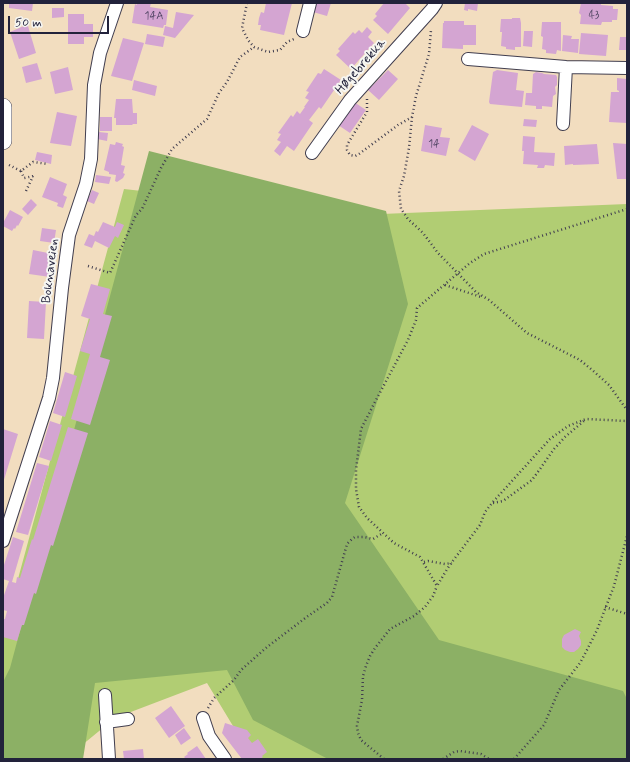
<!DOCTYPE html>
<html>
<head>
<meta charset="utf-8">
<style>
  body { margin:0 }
  #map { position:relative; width:630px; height:762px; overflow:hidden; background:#f2ddbf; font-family:Mynerve,sans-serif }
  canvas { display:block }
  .frame { position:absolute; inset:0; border:4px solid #22223b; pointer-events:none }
  .scale { position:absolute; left:8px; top:16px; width:101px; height:18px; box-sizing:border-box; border:2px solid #22223b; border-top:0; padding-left:5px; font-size:12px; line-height:14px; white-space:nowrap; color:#22223b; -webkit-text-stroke:3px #f6f6f2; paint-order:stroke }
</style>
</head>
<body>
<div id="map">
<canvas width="630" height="762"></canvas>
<div class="frame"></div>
<div class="scale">50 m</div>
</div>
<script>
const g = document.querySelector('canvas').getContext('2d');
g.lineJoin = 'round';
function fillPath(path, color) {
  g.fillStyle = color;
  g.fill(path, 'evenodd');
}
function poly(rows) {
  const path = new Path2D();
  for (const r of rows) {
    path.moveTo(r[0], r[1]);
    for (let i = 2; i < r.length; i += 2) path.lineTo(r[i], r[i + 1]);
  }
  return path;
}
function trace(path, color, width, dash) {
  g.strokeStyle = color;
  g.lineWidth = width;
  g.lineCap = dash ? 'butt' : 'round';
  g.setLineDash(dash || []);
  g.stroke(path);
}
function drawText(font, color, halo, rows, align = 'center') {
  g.font = font + ' Mynerve,sans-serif';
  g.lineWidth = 4;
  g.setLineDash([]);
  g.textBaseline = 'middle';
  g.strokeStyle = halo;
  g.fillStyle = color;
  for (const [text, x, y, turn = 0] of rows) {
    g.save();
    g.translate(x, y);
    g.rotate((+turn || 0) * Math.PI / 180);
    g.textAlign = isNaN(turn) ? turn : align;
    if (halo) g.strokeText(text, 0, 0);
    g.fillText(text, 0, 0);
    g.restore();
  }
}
const green = poly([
  [124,189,357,215,627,204,627,759,253,759,207,683,115,718,65,759,3,759,3,634]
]);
const forest = poly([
  [149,151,386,211,408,304,345,503,439,640,623,691,627,699,627,759,328,759,253,720,227,670,95,683,83,759,3,759,3,682,10,668]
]);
const building = poly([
  [9,3,33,3,32,11,9,8],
  [137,3,151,3,150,7,168,10,166,25,164,25,163,28,132,23,135,4,137,5],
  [266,3,292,3,284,35,260,30,261,25,258,25,259,18,261,12,264,13],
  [316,3,331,3,327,16,313,12],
  [384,3,405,3,410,8,388,34,373,20,377,16,375,14],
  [465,3,478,3,477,11,468,9,468,11,464,10],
  [581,3,601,3,601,5,613,6,613,9,618,9,617,20,612,20,612,22,602,22,601,25,580,24,581,15,579,13],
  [52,8,64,8,64,17,52,18],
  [176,12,194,15,175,38,163,35,165,26,173,28],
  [68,14,84,14,84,24,93,24,93,37,84,37,84,44,68,44],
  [512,18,520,18,521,23,521,47,515,47,515,50,506,49,506,47,501,46,502,32,500,32,501,19,512,19],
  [444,21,464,21,464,25,476,25,476,45,463,45,463,49,442,48,443,23,444,23],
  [542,22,561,22,561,51,557,50,556,54,546,53,546,50,542,49,543,37,541,36],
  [26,25,26,26,28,26,36,53,19,59,10,32],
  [367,27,372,32,368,37,374,43,351,69,336,55,340,51,338,49,353,32,355,34,359,30,362,33],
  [524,31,533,31,532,47,523,46],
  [581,33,608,35,606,56,579,54],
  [147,34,165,37,163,47,145,44],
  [563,35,572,36,571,39,579,39,578,53,562,51],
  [620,37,627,37,626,50,619,50],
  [123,38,144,43,132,81,111,76],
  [37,63,42,79,26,83,22,67],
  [68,67,73,90,55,94,50,72],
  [324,69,341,80,321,109,319,107,309,120,313,123,294,151,287,146,280,156,274,151,281,142,277,140,281,134,278,133,291,115,293,117,297,111,300,114,305,107,304,107,309,100,305,98,309,92,306,91,318,73,321,74],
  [388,70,398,79,379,100,368,90],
  [497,70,518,73,516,90,524,91,522,107,490,104,489,102,493,72],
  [536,72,542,73,544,74,556,75,557,77,557,85,555,87,556,94,553,96,552,107,542,106,542,109,536,109,536,106,525,105,526,93,532,93,533,74],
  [617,78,627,79,627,123,609,122,611,92,619,92,619,91,617,90],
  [134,80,157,86,155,96,132,90],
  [116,99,132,99,133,113,137,113,137,124,133,124,132,125,116,125,116,118,114,118],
  [354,102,366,110,350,133,338,125],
  [57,112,77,116,71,146,50,143],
  [100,117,112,117,112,131,100,131],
  [524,119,537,120,536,127,523,126],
  [425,125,442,128,440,137,450,138,446,156,421,151],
  [472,125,489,134,475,161,458,151],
  [99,132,108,133,107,141,97,139],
  [523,136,535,137,534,152,555,153,554,166,545,165,544,168,537,168,538,165,523,164,524,151,522,151],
  [116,142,123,144,122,146,124,147,121,165,125,166,123,173,125,174,123,178,117,182,115,181,116,175,109,174,109,172,104,170,110,144,115,145],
  [613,143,627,144,627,179,617,179],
  [597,144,599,164,573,165,573,164,565,165,564,146],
  [37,152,52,155,51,164,35,160],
  [96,175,111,177,109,184,95,182],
  [50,177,67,184,63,195,67,197,63,208,57,206,58,203,42,197],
  [92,190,99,193,94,204,87,201],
  [31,199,37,205,28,215,22,209],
  [10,210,23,217,18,226,17,225,15,229,14,228,12,231,3,226,3,223],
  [103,222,115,227,117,222,124,225,118,238,115,236,109,248,95,241,92,248,84,245,89,234,94,236,96,231,98,232],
  [42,228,56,230,54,243,40,241],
  [33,250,53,254,50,277,29,274],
  [91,284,110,289,103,314,112,316,100,357,110,360,90,425,71,419,90,354,80,351,90,319,81,316],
  [29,301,46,302,44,339,27,338],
  [65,372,77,376,65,417,53,413],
  [50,421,62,425,51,461,39,457],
  [68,427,88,433,53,546,51,545,36,594,34,593,24,625,22,625,17,641,3,637,3,619,5,619,7,611,3,610,3,598,9,581,3,579,3,568,13,537,24,541,12,582,16,583,17,577,20,578,32,539,33,540],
  [3,429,18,434,3,483],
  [37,463,49,466,28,535,16,532],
  [575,629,581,632,579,636,581,641,581,645,578,649,574,652,570,652,565,650,562,647,562,639,564,635],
  [171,706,185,726,169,738,155,718],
  [225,723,247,730,251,735,248,738,252,743,258,739,267,752,262,756,263,757,260,759,242,759,222,733],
  [184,728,191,738,181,745,175,735],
  [197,746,206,759,186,759,184,757,188,754,187,753],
  [143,749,144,759,124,759,123,751]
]);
const path = poly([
  [247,3,242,28,248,40,254,47,268,52,280,50,287,42,294,39],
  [367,99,367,112,347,145,347,150,350,155,355,156,359,154,398,125,412,117,416,96,429,54,431,30],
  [412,117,409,148,404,176,399,191,401,209,408,219,423,233,438,253,476,292,489,300,527,333,580,360,591,369,609,385,627,410],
  [9,165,21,171,33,162,48,164],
  [21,171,24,178,34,176],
  [26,191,33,176],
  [627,209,484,254,470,263,417,308,416,320,408,340,376,400,361,429,356,470,356,489,359,507,367,518,394,543,420,557,437,586,449,566,480,525,485,512,492,503,550,439,568,426,586,419,627,421],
  [88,266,110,273,136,215,142,209,161,168,172,149,207,119,219,93,227,82,240,57,254,47],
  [445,285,481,297],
  [493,503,503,501,532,480,540,469,554,449,565,437,585,420],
  [424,562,428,561,445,564,452,563],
  [605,607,627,614],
  [208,708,214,698,234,680,241,670,267,647,308,616,327,603,332,597,347,544,352,539,355,537,364,537,373,539,383,533],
  [384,759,361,740,358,733,357,726,362,700,363,676,366,666,370,656,375,648,390,629,414,616,425,607,433,596,437,586],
  [443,759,454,752,460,751,481,754,489,759],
  [514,759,544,725,559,690,580,663,588,648,597,630,614,586,627,536]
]);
const street = poly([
  [303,31,310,3],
  [468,59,566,67,627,68],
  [563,124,566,67],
  [312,153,350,100,432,9,436,3],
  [3,541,49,398,53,378,62,288,69,235,86,184,91,159,94,85,100,53,117,3],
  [105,695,109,759],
  [203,718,209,736,225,759],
  [106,722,128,719]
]);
const secondary = poly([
  [3,107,3,141]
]);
const numberNames = [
  ["43",594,16],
  ["14A",154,17],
  ["14",434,145]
];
const streetNames = [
  ["Høgebrekka",361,67,-49],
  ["Boknaveien",51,271,-83]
];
fillPath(green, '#b1cd73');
fillPath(forest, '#8cb065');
fillPath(building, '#d4a5d2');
trace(street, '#413e4f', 14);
trace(secondary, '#413e4f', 18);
trace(path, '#413e4f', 2.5, [1, 3]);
trace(street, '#fff', 12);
trace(secondary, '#fff', 17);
drawText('11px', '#4e4361', null, numberNames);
drawText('13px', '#22223b', '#f6f6f2', streetNames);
</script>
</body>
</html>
